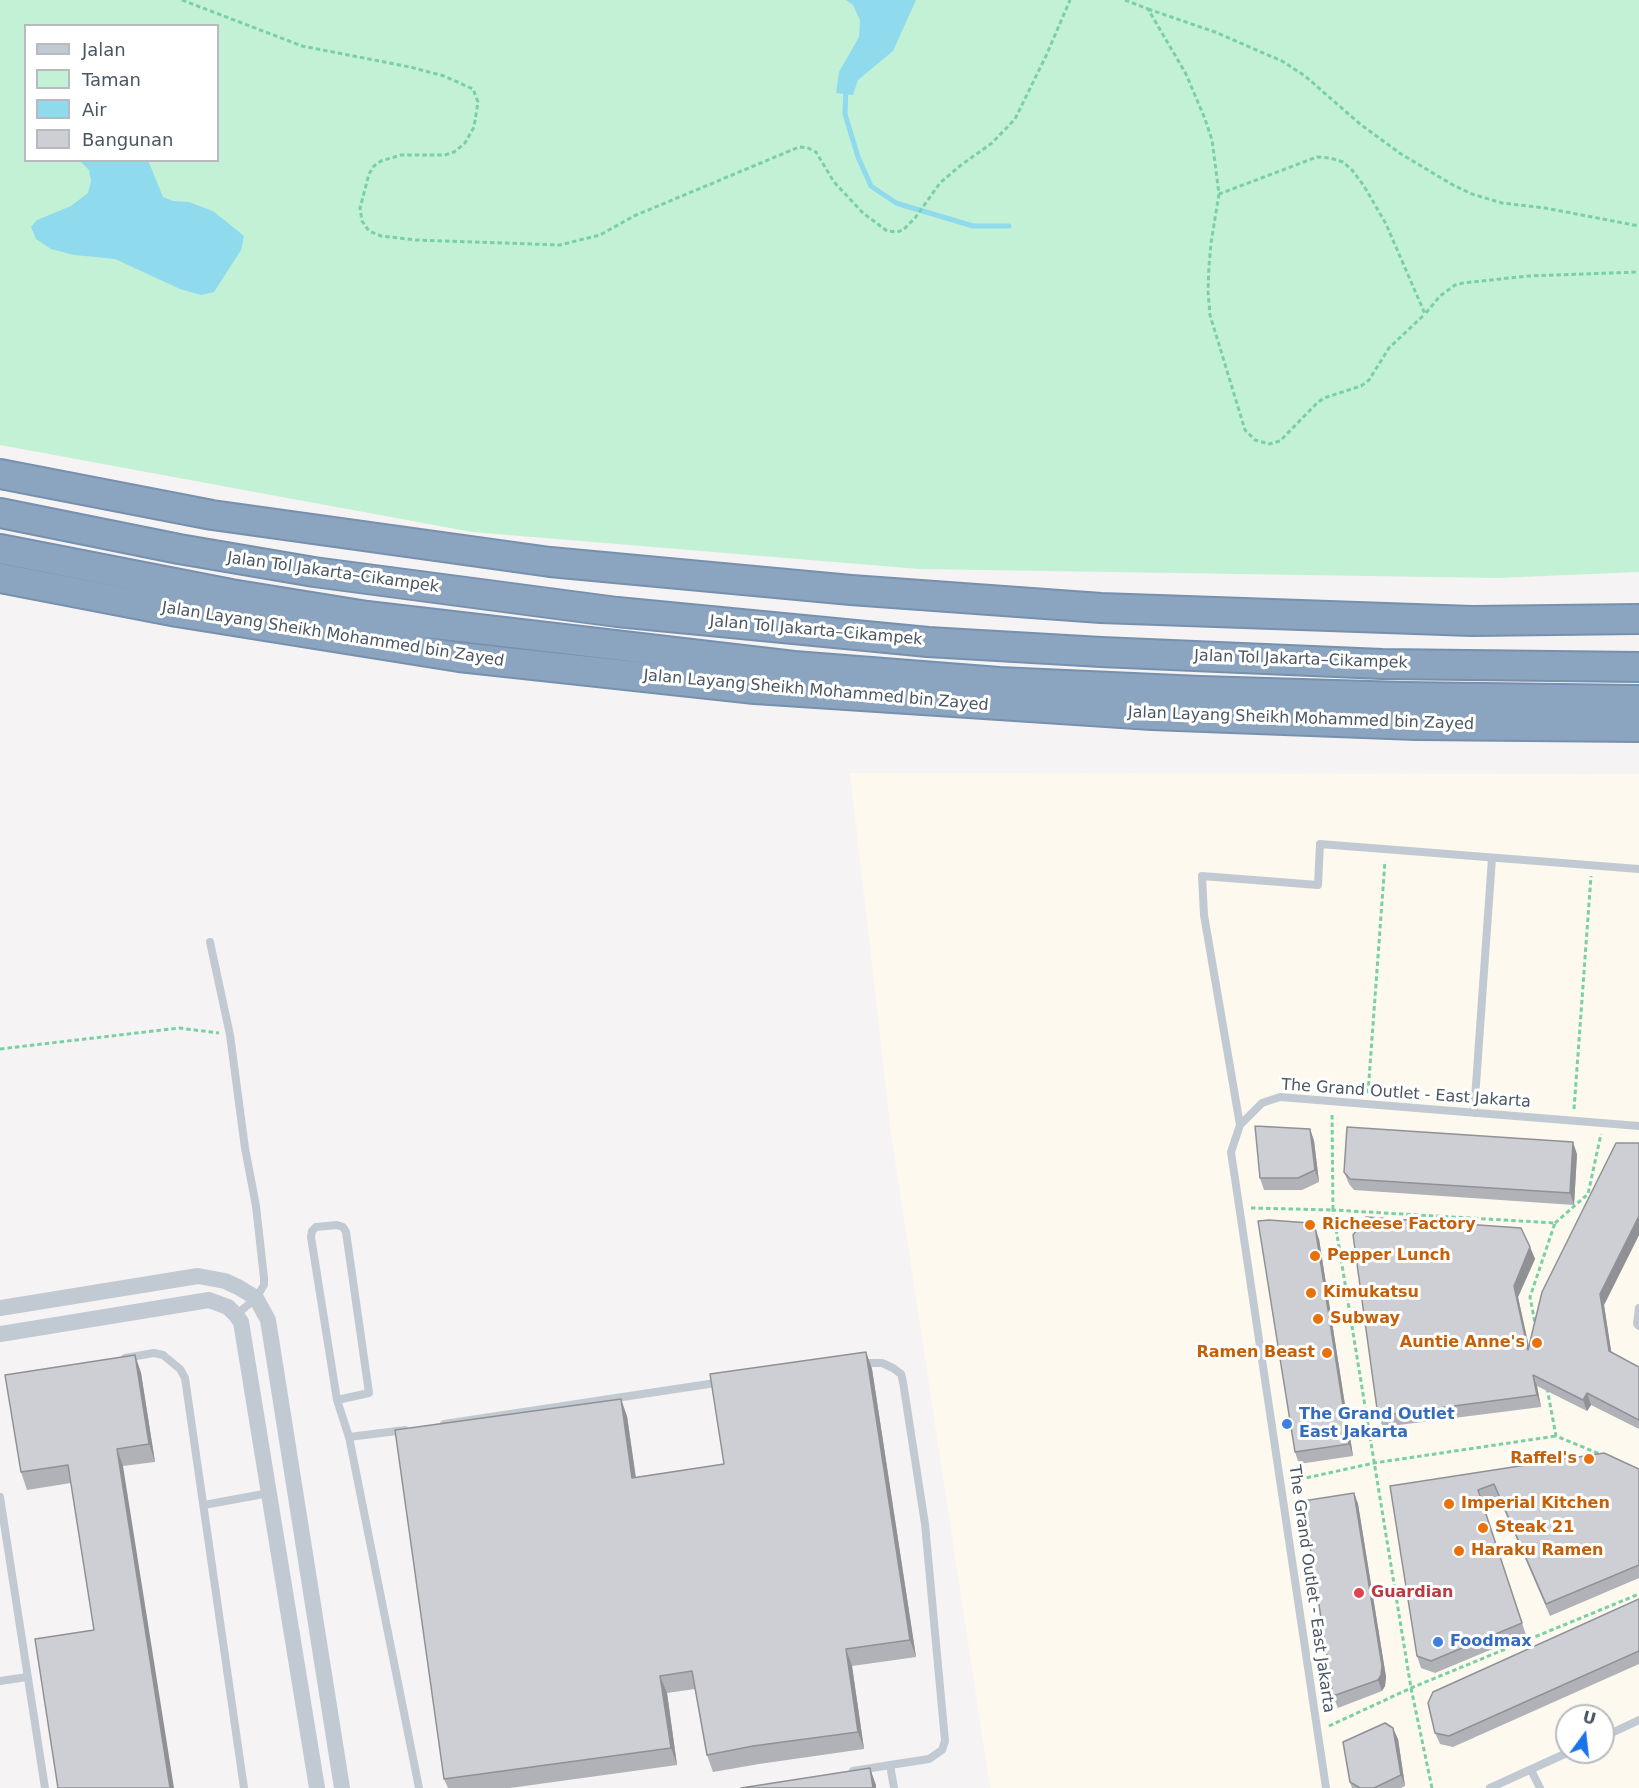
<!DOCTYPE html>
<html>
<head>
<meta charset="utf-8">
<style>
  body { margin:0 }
  #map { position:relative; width:1639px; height:1788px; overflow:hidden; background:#f5f3f3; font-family:"DejaVu Sans",sans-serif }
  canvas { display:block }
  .legend { position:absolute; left:24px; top:24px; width:195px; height:138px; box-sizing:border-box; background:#fff; border:2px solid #b7bbc0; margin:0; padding:8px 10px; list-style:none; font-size:18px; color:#4a5661 }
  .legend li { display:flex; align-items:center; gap:12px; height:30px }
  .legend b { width:30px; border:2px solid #b7bbc0 }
  .north { position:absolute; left:1555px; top:1704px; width:60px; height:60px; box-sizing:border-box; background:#fff; border:2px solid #b7bbc0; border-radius:50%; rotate:15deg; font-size:16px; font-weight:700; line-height:24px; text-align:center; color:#4a5661 }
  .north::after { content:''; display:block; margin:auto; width:21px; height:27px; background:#1a73e8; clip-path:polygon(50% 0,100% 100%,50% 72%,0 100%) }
</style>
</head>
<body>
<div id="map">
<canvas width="1639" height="1788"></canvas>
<ul class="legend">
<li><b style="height:8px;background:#c1cad2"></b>Jalan</li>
<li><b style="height:16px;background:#c3f1d5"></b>Taman</li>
<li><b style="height:16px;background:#90daee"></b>Air</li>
<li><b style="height:16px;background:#cdcfd5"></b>Bangunan</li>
</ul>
<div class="north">U</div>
</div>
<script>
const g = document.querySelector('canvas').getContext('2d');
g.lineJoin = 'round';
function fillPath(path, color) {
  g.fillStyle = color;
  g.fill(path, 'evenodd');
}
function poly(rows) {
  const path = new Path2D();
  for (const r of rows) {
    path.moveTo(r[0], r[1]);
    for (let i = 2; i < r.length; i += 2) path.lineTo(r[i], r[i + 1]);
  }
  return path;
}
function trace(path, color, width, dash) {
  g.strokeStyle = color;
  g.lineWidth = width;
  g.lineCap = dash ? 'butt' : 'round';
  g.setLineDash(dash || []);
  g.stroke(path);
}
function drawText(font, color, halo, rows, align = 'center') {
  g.font = font + ' "DejaVu Sans",sans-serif';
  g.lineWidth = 6;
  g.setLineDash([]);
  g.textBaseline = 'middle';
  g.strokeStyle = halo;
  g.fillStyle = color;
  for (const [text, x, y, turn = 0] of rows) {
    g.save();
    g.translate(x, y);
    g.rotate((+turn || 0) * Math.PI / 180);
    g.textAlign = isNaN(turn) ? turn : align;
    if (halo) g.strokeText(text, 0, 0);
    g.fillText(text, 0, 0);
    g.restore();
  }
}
const commercial = poly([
  [850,773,1639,774,1639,1788,990,1788,891,1133],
  [1567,1716,1603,1716,1603,1752,1567,1752]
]);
const green = poly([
  [0,0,1639,0,1639,572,1497,578,919,569,472,532,0,445],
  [26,26,218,26,218,160,26,160]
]);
const water = poly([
  [846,0,916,0,893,51,858,80,853,95,836,93,839,72,859,37,860,20,853,5],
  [148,160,163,197,173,201,189,202,213,211,244,236,241,250,214,292,201,295,180,289,115,259,74,255,51,249,36,239,31,227,37,220,71,206,88,193,91,181,89,170,80,161]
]);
const stream = poly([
  [846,87,845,114,858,157,871,186,896,203,973,226,1009,226]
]);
const path = poly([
  [182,0,302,46,410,67,444,76,473,89,478,102,474,127,465,143,454,152,445,155,401,155,381,161,374,166,369,174,360,208,362,221,369,231,381,236,416,240,560,245,600,235,634,216,799,147,808,148,816,152,834,182,863,213,887,231,897,232,903,230,915,218,940,183,961,165,992,143,1015,119,1046,56,1070,0],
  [1125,0,1148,9,1186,74,1205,119,1212,140,1219,194,1317,157,1330,158,1343,162,1352,170,1364,186,1386,224,1425,314,1440,296,1455,285,1463,283,1528,276,1639,272],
  [1148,9,1215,32,1282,61,1305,76,1360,124,1401,154,1453,185,1472,194,1502,203,1545,208,1639,226],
  [1219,194,1211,243,1209,266,1208,291,1210,315,1245,430,1255,440,1269,444,1280,441,1317,403,1324,398,1361,386,1369,380,1389,348,1425,314],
  [0,1049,179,1028,219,1033],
  [1368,1093,1385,861],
  [1574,1109,1591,876],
  [1251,1208,1333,1210,1332,1112],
  [1555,1223,1588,1194,1601,1134],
  [1547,1388,1556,1436,1602,1455],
  [1292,1481,1374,1463,1556,1436],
  [1329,1726,1411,1688,1639,1594],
  [1432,1788,1411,1688,1333,1210,1555,1223,1530,1297,1535,1323]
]);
const service = poly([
  [210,942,230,1035,245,1148,256,1206,264,1278,264,1285,256,1298,236,1315],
  [1474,1113,1492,858],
  [1240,1125,1204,915,1202,876,1318,885,1320,844,1639,869],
  [1639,1308,1637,1324,1639,1326],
  [125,1358,154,1353,163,1355,180,1369,185,1378,244,1788],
  [860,1363,882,1363,893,1368,901,1374,903,1382,925,1524,945,1741,942,1750,929,1759,890,1765],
  [337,1400,369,1393,346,1232,343,1227,337,1225,316,1227,312,1231,311,1237,337,1400,349,1437],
  [444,1424,722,1382],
  [405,1430,349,1437,419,1788],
  [0,1497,45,1788],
  [204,1505,269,1493],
  [0,1681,27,1677],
  [1603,1737,1639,1720],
  [1531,1770,1540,1788],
  [853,1771,890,1765,894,1788],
  [1326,1788,1231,1152,1240,1125,1262,1103,1280,1097,1639,1126],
  [1490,1788,1569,1752]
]);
const minor = poly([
  [0,1308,198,1276,225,1281,238,1287,256,1298,268,1320,342,1788],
  [0,1334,209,1300,228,1307,236,1315,241,1322,317,1788]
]);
const motorway = poly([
  [0,474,212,515,550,562,851,590,1101,608,1472,621,1639,619],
  [0,513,179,549,314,572,617,612,928,642,1101,652,1382,664,1639,667],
  [0,549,231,594,367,616,794,666,999,682,1200,691,1403,697,1639,700],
  [0,578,177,612,459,657,755,689,1152,715,1416,725,1639,727]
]);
const wall = poly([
  [1310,1129,1314,1141,1319,1182,1302,1190,1264,1190,1260,1178],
  [1639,1143,1639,1235,1604,1305,1611,1352,1639,1367,1639,1429,1591,1405,1587,1411,1537,1386,1541,1407,1383,1427,1378,1416,1530,1247,1535,1259,1518,1297,1529,1346],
  [1577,1154,1574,1205,1354,1190,1349,1184,1344,1172],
  [1319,1239,1353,1456,1299,1464,1295,1452],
  [866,1352,872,1369,916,1657,852,1666,864,1749,759,1764,713,1772,707,1755,695,1689,667,1693,677,1765,510,1788,448,1788,444,1779,627,1416,636,1477,724,1464],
  [135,1355,141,1373,155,1462,123,1466,94,1630,71,1483,27,1490,21,1472],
  [1639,1469,1639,1578,1550,1616,1498,1496,1482,1502,1526,1635,1435,1673,1421,1668,1417,1656,1390,1486],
  [1354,1493,1358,1504,1386,1677,1385,1686,1382,1691,1338,1708,1333,1696],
  [1639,1599,1639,1664,1453,1747,1440,1744,1435,1733],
  [1398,1739,1405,1786,1401,1788,1352,1788,1350,1782]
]);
const shadedWall = poly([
  [1310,1129,1314,1141,1319,1182,1315,1170],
  [1573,1142,1577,1154,1574,1205,1570,1193],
  [1639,1216,1639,1235,1604,1305,1613,1363,1609,1351,1600,1294],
  [1315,1227,1319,1239,1353,1456,1349,1444],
  [1530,1247,1535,1259,1518,1297,1532,1362,1528,1350,1514,1286],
  [866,1352,872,1369,916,1657,910,1640],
  [135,1355,141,1373,155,1462,149,1444],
  [1533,1375,1537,1386,1541,1407,1537,1395],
  [1587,1393,1591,1405,1587,1411,1583,1400],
  [621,1399,627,1416,638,1495,632,1478],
  [117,1449,123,1466,174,1788,170,1788],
  [1354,1493,1358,1504,1386,1677,1385,1686,1382,1691,1378,1680],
  [846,1649,852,1666,864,1749,858,1732],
  [660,1676,667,1693,677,1765,671,1748],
  [1393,1728,1398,1739,1405,1786,1401,1775],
  [870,1768,876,1785,876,1788,873,1788]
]);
const building = poly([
  [1255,1126,1310,1129,1315,1170,1298,1178,1260,1178,1255,1126],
  [1347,1127,1573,1142,1570,1193,1350,1179,1344,1172,1347,1127],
  [1616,1143,1639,1143,1639,1216,1600,1294,1609,1351,1639,1367,1639,1420,1587,1393,1583,1400,1533,1375,1537,1395,1378,1416,1353,1235,1366,1217,1521,1228,1530,1247,1514,1286,1528,1350,1542,1292,1616,1143],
  [1269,1220,1310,1223,1315,1227,1349,1444,1295,1452,1258,1221,1269,1220],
  [866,1352,910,1640,846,1649,858,1732,753,1746,707,1755,692,1671,660,1676,671,1748,444,1779,395,1430,621,1399,632,1478,724,1464,710,1374,866,1352],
  [135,1355,149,1444,117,1449,170,1788,58,1788,35,1639,94,1630,68,1465,21,1472,5,1375,135,1355],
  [1604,1453,1639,1469,1639,1565,1546,1604,1494,1484,1478,1490,1522,1623,1431,1661,1417,1656,1390,1486,1604,1453],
  [1354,1493,1382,1666,1381,1675,1378,1680,1333,1696,1303,1501,1354,1493],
  [1639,1599,1639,1651,1449,1736,1435,1733,1428,1703,1433,1692,1639,1599],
  [1385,1723,1393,1728,1401,1775,1374,1788,1360,1788,1350,1782,1343,1742,1385,1723],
  [870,1768,873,1788,741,1788,870,1768]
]);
const markers = [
  [1310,1225,6,"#e8710a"],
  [1315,1256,6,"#e8710a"],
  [1311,1293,6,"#e8710a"],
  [1318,1319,6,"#e8710a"],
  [1537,1343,6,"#e8710a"],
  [1327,1353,6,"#e8710a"],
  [1287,1424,6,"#3f7fe0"],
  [1589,1459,6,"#e8710a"],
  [1449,1504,6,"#e8710a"],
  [1483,1528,6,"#e8710a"],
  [1459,1551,6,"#e8710a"],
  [1359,1593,6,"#e0444e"],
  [1438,1642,6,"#3f7fe0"]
];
const streetNames = [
  ["Jalan Tol Jakarta–Cikampek",333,573,8],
  ["Jalan Tol Jakarta–Cikampek",816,631,5],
  ["Jalan Layang Sheikh Mohammed bin Zayed",333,635,9],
  ["Jalan Tol Jakarta–Cikampek",1301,660,2],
  ["Jalan Layang Sheikh Mohammed bin Zayed",816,691,5],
  ["Jalan Layang Sheikh Mohammed bin Zayed",1301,719,2],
  ["The Grand Outlet - East Jakarta",1406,1094,4],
  ["The Grand Outlet - East Jakarta",1311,1589,82]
];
const foodNames = [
  ["Richeese Factory",1322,1225],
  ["Pepper Lunch",1327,1256],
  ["Kimukatsu",1323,1293],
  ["Subway",1330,1319],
  ["Auntie Anne's",1525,1343,"right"],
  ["Ramen Beast",1315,1353,"right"],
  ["Raffel's",1577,1459,"right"],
  ["Imperial Kitchen",1461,1504],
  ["Steak 21",1495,1528],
  ["Haraku Ramen",1471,1551]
];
const shopNames = [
  ["The Grand Outlet",1299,1415],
  ["East Jakarta",1299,1433],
  ["Foodmax",1450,1642]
];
const healthNames = [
  ["Guardian",1371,1593]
];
fillPath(commercial, '#fdf9ef');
fillPath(green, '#c3f1d5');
fillPath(water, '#90daee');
trace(stream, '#90daee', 5);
trace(motorway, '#7690ad', 32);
trace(path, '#7ad0a6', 3, [4.5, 3]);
trace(service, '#c1cad2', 8);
trace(minor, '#c1cad2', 16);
trace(motorway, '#8ba5c1', 28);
fillPath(wall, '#b0b2b7');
fillPath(shadedWall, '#909195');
fillPath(building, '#cdcfd5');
trace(building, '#909195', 1.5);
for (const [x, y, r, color] of markers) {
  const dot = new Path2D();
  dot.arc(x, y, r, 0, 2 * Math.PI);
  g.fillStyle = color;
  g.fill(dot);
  trace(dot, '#fff', 2);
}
drawText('16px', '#4a5661', '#fff', streetNames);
drawText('bold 16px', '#c56008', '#fff', foodNames, 'left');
drawText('bold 16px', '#366cbe', '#fff', shopNames, 'left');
drawText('bold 16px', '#be3a42', '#fff', healthNames, 'left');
</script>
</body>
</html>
